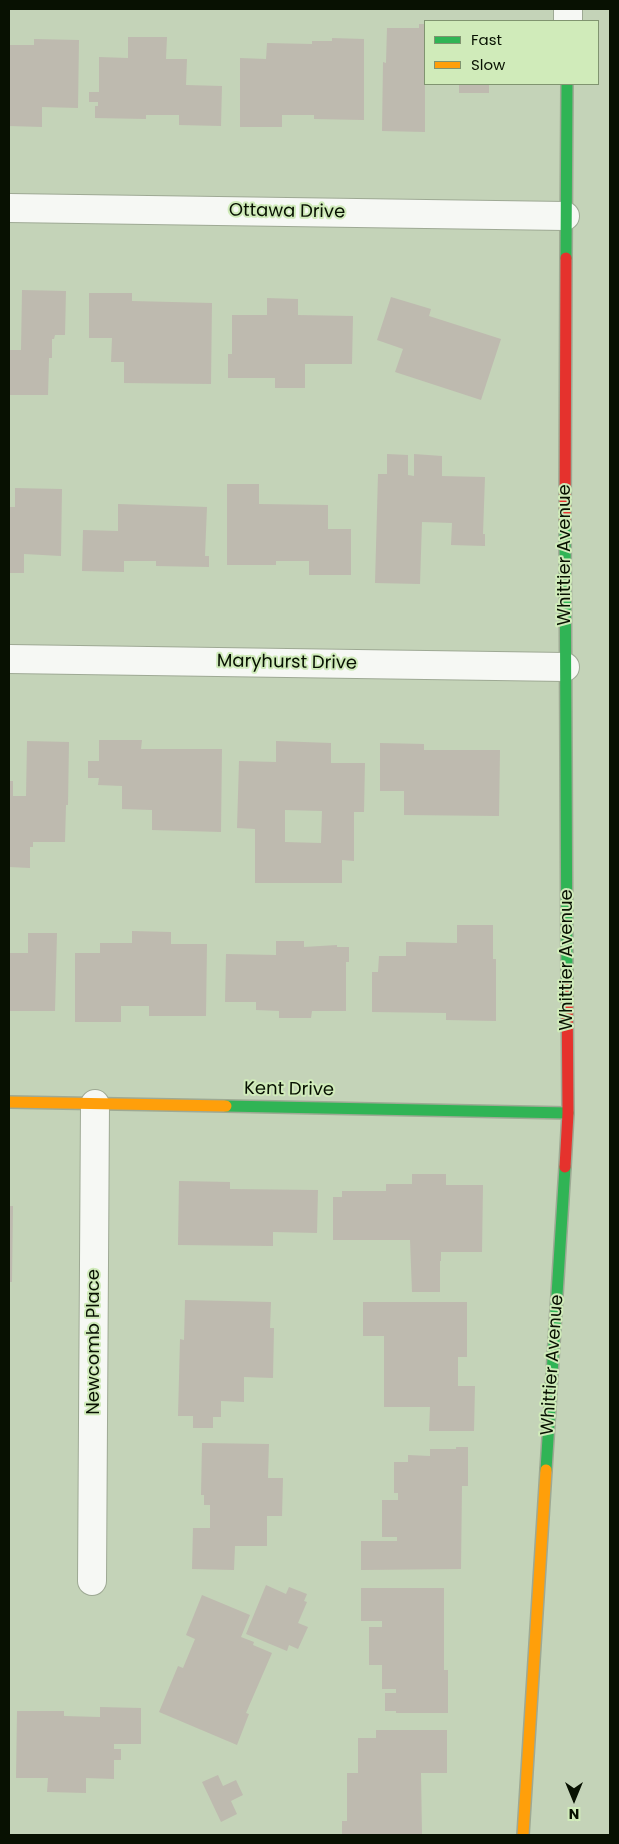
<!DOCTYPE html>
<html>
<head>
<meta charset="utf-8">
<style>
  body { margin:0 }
  #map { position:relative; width:619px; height:1844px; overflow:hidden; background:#c4d3b8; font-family:Poppins,sans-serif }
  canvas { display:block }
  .frame { position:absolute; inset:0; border:10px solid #081102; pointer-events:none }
  .legend { position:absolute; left:424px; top:20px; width:175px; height:65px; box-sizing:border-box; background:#d0ebba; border:1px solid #809470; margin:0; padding:6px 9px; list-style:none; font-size:15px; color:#081102 }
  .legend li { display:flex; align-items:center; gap:10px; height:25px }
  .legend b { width:25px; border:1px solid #809470 }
  .north { position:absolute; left:549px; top:1774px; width:50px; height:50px; -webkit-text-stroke:4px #d0ebba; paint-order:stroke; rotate:180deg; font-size:14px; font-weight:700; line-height:20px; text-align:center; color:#081102 }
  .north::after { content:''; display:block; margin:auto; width:18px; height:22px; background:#081102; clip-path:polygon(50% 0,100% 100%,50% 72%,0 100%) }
</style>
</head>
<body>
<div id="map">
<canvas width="619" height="1844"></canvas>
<div class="frame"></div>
<ul class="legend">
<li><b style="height:6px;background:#30b455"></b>Fast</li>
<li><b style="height:6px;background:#ff9f0a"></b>Slow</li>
</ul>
<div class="north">N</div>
</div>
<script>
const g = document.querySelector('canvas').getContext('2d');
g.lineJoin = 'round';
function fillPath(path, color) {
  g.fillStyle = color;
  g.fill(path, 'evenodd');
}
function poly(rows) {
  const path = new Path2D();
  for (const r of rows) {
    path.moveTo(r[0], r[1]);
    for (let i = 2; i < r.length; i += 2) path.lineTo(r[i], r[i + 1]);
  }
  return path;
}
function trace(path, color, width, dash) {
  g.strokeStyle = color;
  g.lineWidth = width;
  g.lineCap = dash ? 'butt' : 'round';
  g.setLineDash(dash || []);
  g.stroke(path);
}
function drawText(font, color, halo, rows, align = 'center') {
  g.font = font + ' Poppins,sans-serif';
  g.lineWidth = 4;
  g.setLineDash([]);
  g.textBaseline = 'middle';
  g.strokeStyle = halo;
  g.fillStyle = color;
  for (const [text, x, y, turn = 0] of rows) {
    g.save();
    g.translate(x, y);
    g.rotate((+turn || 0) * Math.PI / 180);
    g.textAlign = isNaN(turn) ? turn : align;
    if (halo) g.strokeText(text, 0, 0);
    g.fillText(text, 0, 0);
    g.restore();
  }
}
const building = poly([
  [419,24,425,24,425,132,382,131,383,62,386,63,387,28,419,28],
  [128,37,167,37,166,59,187,59,186,85,222,86,221,126,179,125,179,115,146,115,146,119,95,118,95,106,98,106,98,102,89,102,89,92,99,92,99,57,128,58],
  [332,38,364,39,364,120,314,119,314,115,282,115,282,127,240,127,240,58,266,59,267,43,312,44,312,41,332,41],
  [34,39,79,40,78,108,42,107,42,127,9,126,9,45,34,45],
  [459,84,489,84,489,93,459,93],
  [22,290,66,291,65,335,55,335,54,339,52,339,52,358,49,358,48,395,9,395,9,350,21,350],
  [89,293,132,293,132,301,212,303,211,384,124,383,124,362,111,362,112,338,89,338],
  [391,297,431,309,429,316,501,339,481,400,395,372,403,349,377,340],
  [267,298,298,299,298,315,353,316,352,364,305,364,305,388,275,388,275,378,228,378,228,354,232,354,232,315,267,315],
  [387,454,408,455,408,475,414,476,414,454,442,456,442,476,485,477,483,534,485,534,485,546,451,545,452,523,422,522,420,584,375,583,378,474,387,474],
  [227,484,259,484,259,504,328,505,328,529,351,529,351,575,309,575,309,561,276,561,276,565,227,565],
  [15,488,62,489,61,556,24,554,24,573,9,573,9,507,15,507],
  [118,504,207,507,205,556,209,556,209,567,156,566,156,561,124,561,124,572,82,571,83,530,118,531],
  [99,740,142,740,141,749,222,749,221,832,152,830,152,810,122,809,122,786,98,785,99,778,88,778,88,761,99,761],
  [27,741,69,742,68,805,66,805,65,842,33,842,33,847,30,847,30,868,9,867,9,781,13,781,13,796,26,796],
  [276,741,331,743,331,763,365,763,364,812,354,812,354,861,342,860,342,883,255,883,255,829,237,828,239,761,276,762],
  [285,810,322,811,321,843,285,842],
  [380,743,424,744,424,750,500,750,499,816,404,815,404,791,380,791],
  [457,925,493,925,493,959,496,959,496,1021,446,1020,446,1013,372,1012,372,972,378,972,379,956,406,956,406,942,457,943],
  [132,931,171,932,171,944,207,944,206,1016,149,1016,149,1006,121,1006,121,1022,75,1022,75,953,100,953,100,943,132,943],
  [28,933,57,933,55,1011,9,1011,9,953,28,953],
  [276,941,304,941,304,947,337,945,337,947,349,947,349,962,346,962,346,1011,312,1011,311,1018,279,1018,279,1011,256,1010,256,1002,225,1002,226,954,276,955],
  [412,1174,446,1174,446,1185,483,1185,482,1252,441,1252,441,1261,440,1261,440,1292,412,1292,410,1240,333,1240,333,1197,342,1197,342,1191,386,1191,386,1184,412,1184],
  [179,1181,230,1182,230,1189,318,1190,317,1233,273,1232,273,1246,178,1245],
  [9,1206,13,1206,12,1282,9,1282],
  [185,1300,271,1302,270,1328,274,1328,273,1378,244,1377,244,1402,221,1401,221,1417,213,1417,213,1428,193,1428,193,1416,178,1416,180,1339,184,1340],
  [363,1302,467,1302,467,1357,458,1357,458,1386,475,1386,474,1431,429,1431,430,1407,384,1407,384,1336,363,1336],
  [202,1443,269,1444,268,1478,283,1478,282,1516,267,1516,267,1546,235,1546,234,1570,192,1569,193,1528,210,1528,210,1505,204,1505,204,1495,201,1495],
  [456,1447,468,1447,468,1486,462,1486,461,1569,361,1570,361,1541,397,1541,397,1537,382,1537,382,1500,398,1500,398,1493,394,1493,394,1462,408,1462,408,1455,430,1456,430,1449,456,1449],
  [266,1585,286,1594,289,1587,307,1594,304,1601,307,1602,298,1623,308,1627,298,1649,289,1645,287,1651,246,1634],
  [361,1588,444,1588,444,1670,448,1670,448,1713,396,1713,396,1711,385,1711,385,1693,396,1693,396,1689,382,1689,382,1665,369,1665,369,1627,382,1627,382,1621,361,1621],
  [202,1595,250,1615,241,1637,254,1642,253,1645,272,1653,246,1713,249,1714,237,1745,159,1712,178,1666,183,1668,195,1639,186,1635],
  [100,1707,141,1708,141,1744,114,1744,114,1749,121,1749,121,1760,114,1760,114,1779,86,1778,86,1793,47,1792,48,1778,16,1778,17,1711,64,1711,64,1716,100,1717],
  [376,1730,447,1730,447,1773,421,1773,422,1835,342,1835,342,1821,347,1821,347,1773,358,1773,358,1738,376,1738],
  [218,1775,223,1786,236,1780,243,1795,231,1801,237,1814,221,1822,202,1782]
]);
const street = poly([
  [568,21,568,9],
  [9,208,565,216],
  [9,659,565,667],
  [92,1581,95,1104]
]);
const fast = poly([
  [566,258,567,84],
  [565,522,567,984],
  [226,1106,568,1113],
  [546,1470,565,1167]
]);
const slow = poly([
  [9,1102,226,1106],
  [523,1835,546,1470]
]);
const jam = poly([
  [565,522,566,258],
  [565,1167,568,1113,567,984]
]);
const streetNames = [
  ["Ottawa Drive",287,212,1],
  ["Whittier Avenue",565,555,-90],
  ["Maryhurst Drive",287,663,1],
  ["Whittier Avenue",567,960,-90],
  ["Kent Drive",289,1090,1],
  ["Newcomb Place",94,1342,-90],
  ["Whittier Avenue",553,1365,-86]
];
fillPath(building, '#bebaaf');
trace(street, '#9ea994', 30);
trace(fast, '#9ea994', 14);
trace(slow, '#9ea994', 14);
trace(jam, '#9ea994', 14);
trace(street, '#f6f8f4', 28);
trace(fast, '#30b455', 11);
trace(slow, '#ff9f0a', 11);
trace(jam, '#e5322d', 11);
drawText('18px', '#081102', '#d0ebba', streetNames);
</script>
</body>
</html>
